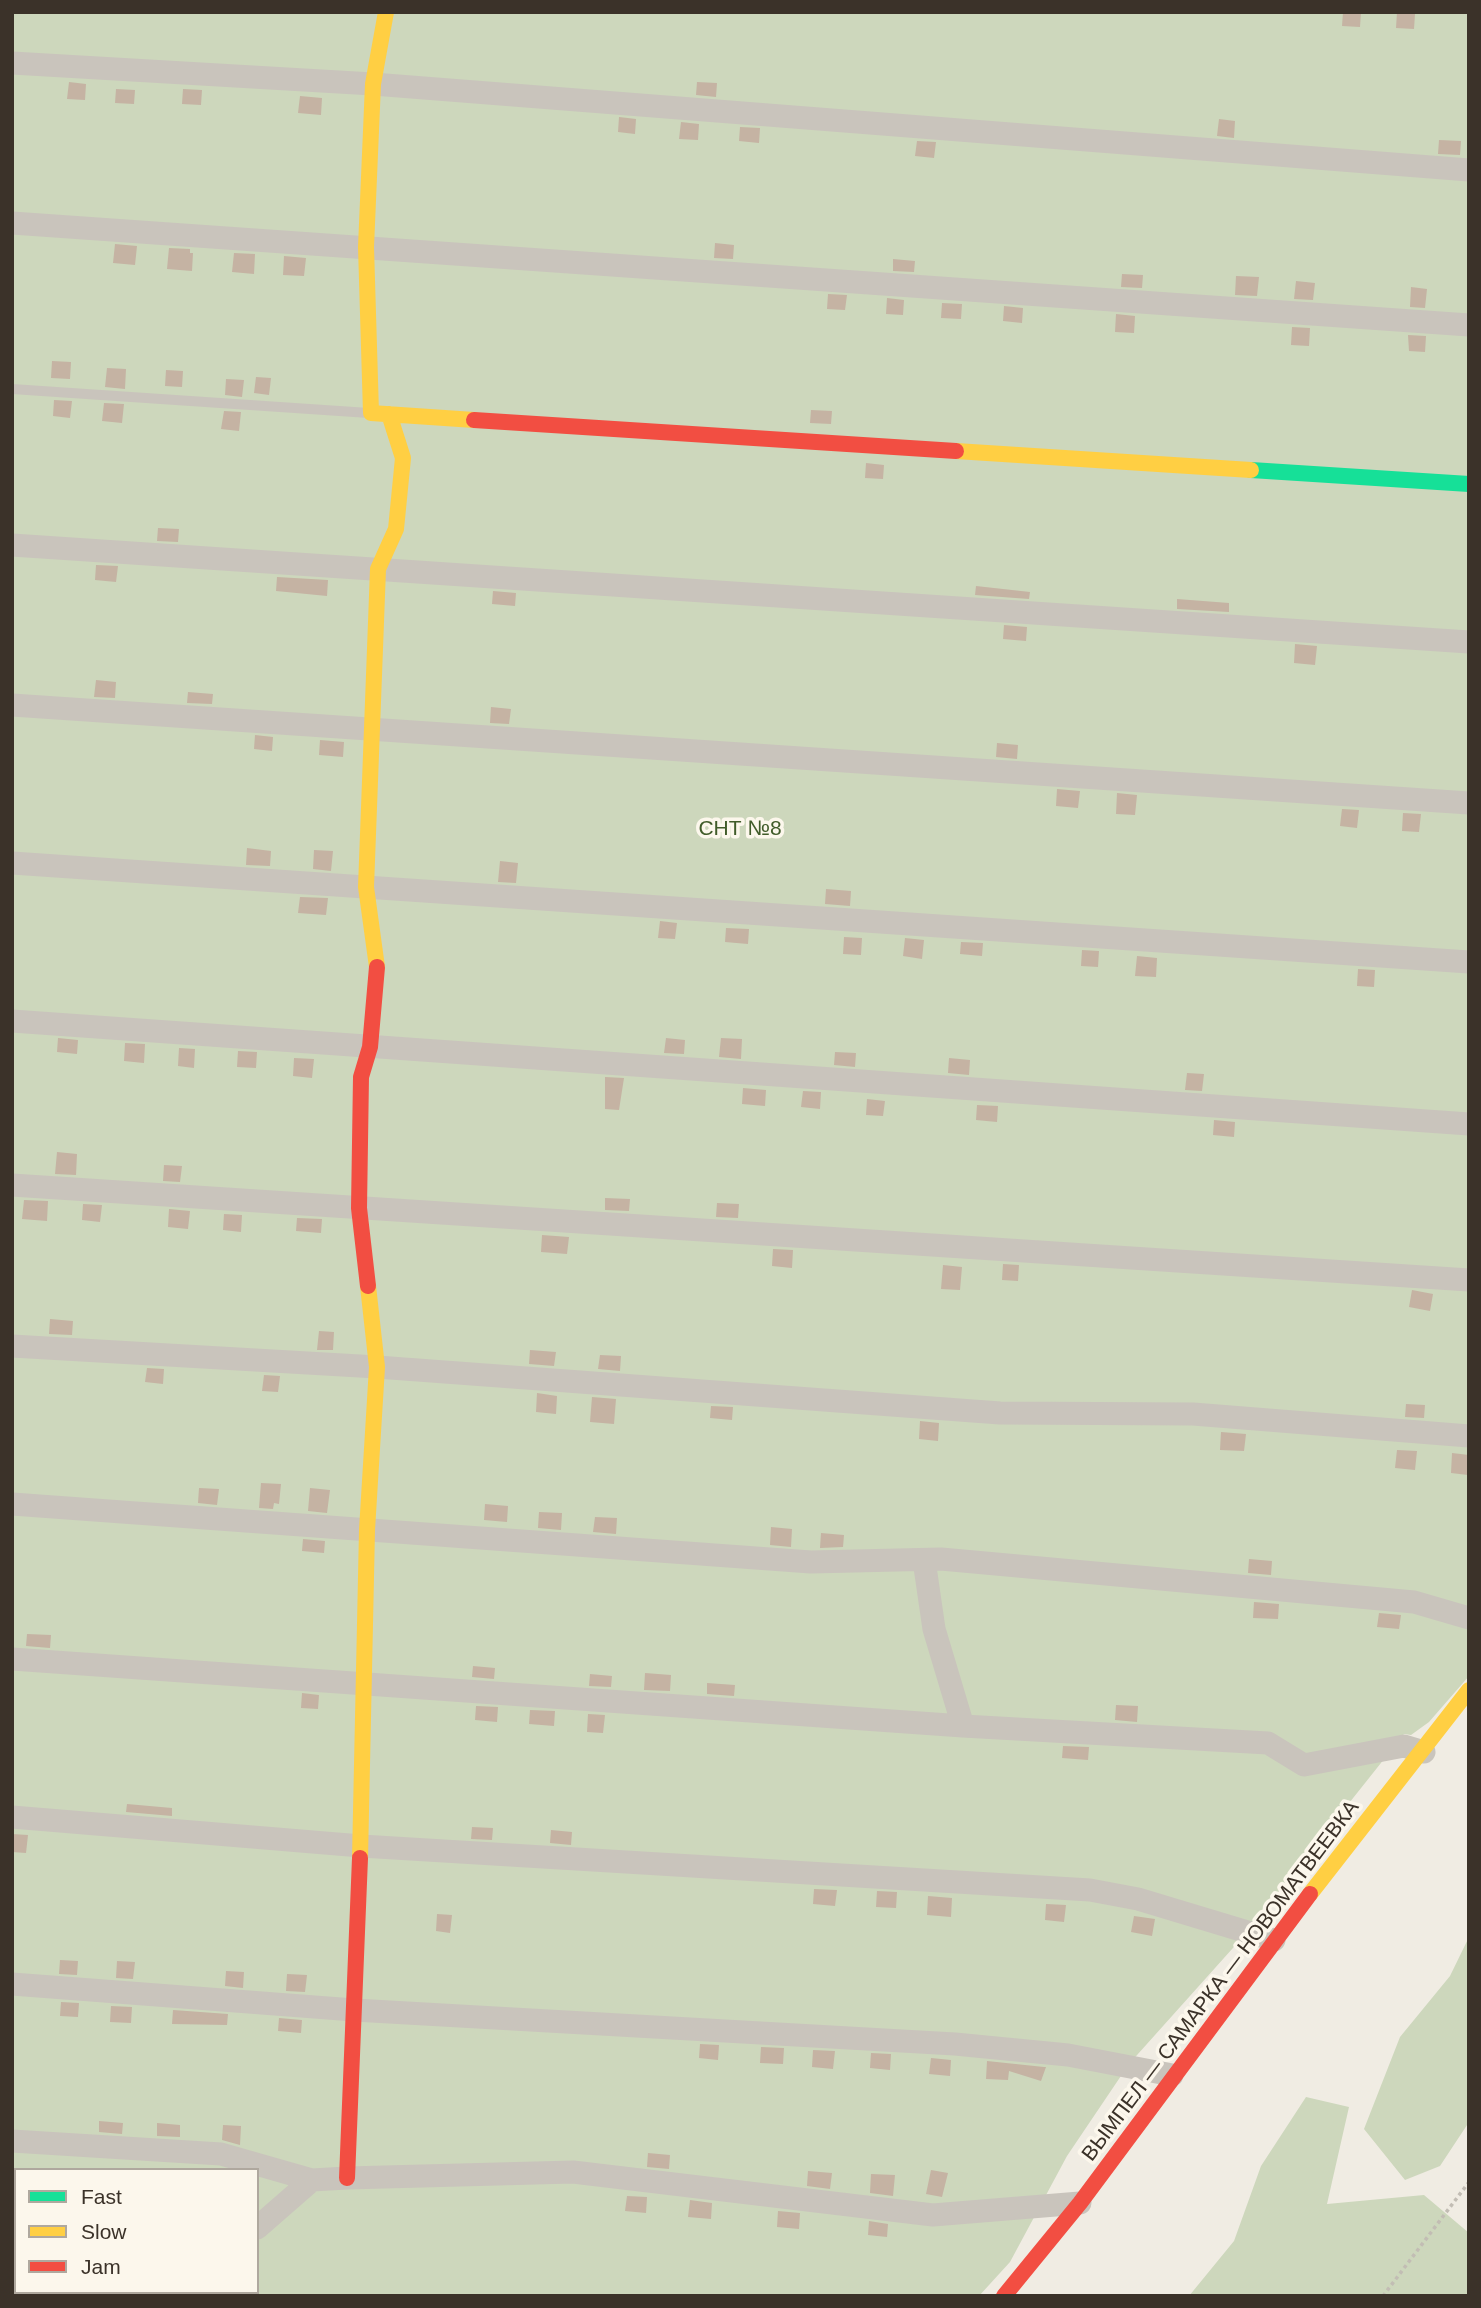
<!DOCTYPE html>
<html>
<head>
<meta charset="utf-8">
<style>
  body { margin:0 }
  #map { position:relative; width:1481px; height:2308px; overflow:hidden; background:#f0ece3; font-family:Helvetica,sans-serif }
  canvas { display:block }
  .frame { position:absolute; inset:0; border:14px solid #3b3229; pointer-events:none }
  .legend { position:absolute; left:14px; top:2168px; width:245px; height:126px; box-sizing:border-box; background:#fcf7ec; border:2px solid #afa89e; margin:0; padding:9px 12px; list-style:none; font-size:21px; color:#3b3229 }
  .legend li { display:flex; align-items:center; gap:14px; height:35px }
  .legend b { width:35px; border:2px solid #afa89e }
</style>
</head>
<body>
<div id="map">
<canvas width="1481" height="2308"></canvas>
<div class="frame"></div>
<ul class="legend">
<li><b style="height:9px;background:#16e098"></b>Fast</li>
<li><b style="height:9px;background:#ffcf43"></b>Slow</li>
<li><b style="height:9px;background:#f24e42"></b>Jam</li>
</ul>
</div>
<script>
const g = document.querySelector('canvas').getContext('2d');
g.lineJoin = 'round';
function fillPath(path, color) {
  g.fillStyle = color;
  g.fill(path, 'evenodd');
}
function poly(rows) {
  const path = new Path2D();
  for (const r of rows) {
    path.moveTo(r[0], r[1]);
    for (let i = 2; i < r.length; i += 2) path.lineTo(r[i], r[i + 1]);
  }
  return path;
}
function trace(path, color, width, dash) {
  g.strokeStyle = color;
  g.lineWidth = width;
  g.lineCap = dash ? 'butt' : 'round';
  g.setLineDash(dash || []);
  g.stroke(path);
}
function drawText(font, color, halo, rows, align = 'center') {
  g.font = font + ' Helvetica,sans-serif';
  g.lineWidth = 7;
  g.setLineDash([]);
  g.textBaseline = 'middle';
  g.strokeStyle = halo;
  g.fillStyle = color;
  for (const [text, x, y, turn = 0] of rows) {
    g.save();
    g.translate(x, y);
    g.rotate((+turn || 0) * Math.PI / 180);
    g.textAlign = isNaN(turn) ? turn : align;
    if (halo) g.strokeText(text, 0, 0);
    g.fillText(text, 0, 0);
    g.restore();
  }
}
const green = poly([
  [12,12,1469,12,1469,1676,1429,1722,1411,1735,1404,1734,1241,1939,1129,2064,1067,2156,1010,2262,979,2296,12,2296],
  [16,2170,257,2170,257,2292,16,2292],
  [1469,1937,1469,2122,1440,2166,1405,2180,1364,2129,1400,2037,1450,1976],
  [1306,2097,1349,2107,1327,2204,1424,2195,1469,2233,1469,2296,1189,2296,1234,2241,1261,2166]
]);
const building = poly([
  [1343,12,1361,12,1360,27,1342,26],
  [1397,12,1415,14,1414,29,1396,28],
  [69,82,86,84,85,100,67,99],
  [697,82,717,83,716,97,696,95],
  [116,89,135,90,134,104,115,103],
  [183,89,202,90,201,105,182,104],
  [300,96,322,98,321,115,298,113],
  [619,117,636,119,635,134,618,132],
  [1219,119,1235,121,1234,138,1217,136],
  [681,122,699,124,698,140,679,139],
  [740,127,760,128,759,143,739,141],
  [1439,140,1461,141,1460,155,1438,154],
  [917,141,936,142,934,158,915,156],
  [715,243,734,245,733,259,714,258],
  [115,244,137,246,135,265,113,263],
  [169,248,190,249,190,253,193,253,192,271,167,269],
  [234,253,255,254,254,274,232,272],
  [284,256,306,258,304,276,283,275],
  [893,259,915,261,914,272,893,271],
  [1122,274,1143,275,1142,288,1121,287],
  [1236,276,1259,277,1257,296,1235,295],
  [1296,281,1315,283,1313,300,1294,299],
  [1411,287,1427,289,1425,308,1410,307],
  [828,294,847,295,845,310,827,309],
  [887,298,904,300,903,315,886,314],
  [942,303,962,304,961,319,941,318],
  [1004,306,1023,308,1022,323,1003,321],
  [1116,314,1135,316,1134,333,1115,332],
  [1292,327,1310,328,1309,346,1291,345],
  [1408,335,1426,336,1425,352,1409,351],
  [52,361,71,362,70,379,51,378],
  [107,368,126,369,125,389,105,387],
  [166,370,183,371,182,387,165,386],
  [256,377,271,378,269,395,254,393],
  [226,379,244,380,242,397,225,395],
  [54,400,72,401,70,418,53,416],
  [104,403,124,404,122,423,102,421],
  [811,410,832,411,831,424,810,423],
  [224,411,241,412,239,431,221,429],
  [866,463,884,465,883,479,865,478],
  [158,528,179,529,178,542,157,541],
  [96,565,118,566,116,582,95,580],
  [277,577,328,580,327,596,276,591],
  [976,586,1030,592,1029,599,975,595],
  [493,591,516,593,515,606,492,604],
  [1177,599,1229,603,1229,612,1177,609],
  [1004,625,1027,627,1026,641,1003,639],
  [1295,644,1317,646,1315,665,1294,663],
  [96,680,116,682,115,698,94,697],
  [188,692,213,694,212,704,187,703],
  [491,707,511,709,509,724,490,723],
  [255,735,273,737,272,751,254,749],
  [320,740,344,742,343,757,319,755],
  [997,743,1018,745,1017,759,996,757],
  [1057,789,1080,791,1078,808,1056,806],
  [1117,793,1137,795,1135,815,1116,814],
  [1342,809,1359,810,1357,828,1340,826],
  [1403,813,1421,814,1419,832,1402,831],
  [247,848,271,851,270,866,246,865],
  [314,850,333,851,331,871,313,869],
  [500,861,518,863,516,883,498,882],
  [826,889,851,891,850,906,825,904],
  [300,897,328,898,326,915,298,913],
  [660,921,677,923,675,939,658,938],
  [726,928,749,929,748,944,725,942],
  [844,937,862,938,861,955,843,954],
  [905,938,924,940,922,959,903,956],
  [961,942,983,943,982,956,960,954],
  [1082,950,1099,951,1098,967,1081,966],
  [1137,956,1157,958,1156,977,1135,976],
  [1358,969,1375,970,1374,987,1357,986],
  [58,1038,78,1040,77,1054,57,1052],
  [666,1038,685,1040,684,1054,664,1053],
  [721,1038,742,1039,741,1059,719,1057],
  [125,1043,145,1044,144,1063,124,1061],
  [179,1048,195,1049,194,1068,178,1066],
  [238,1051,257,1052,256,1068,237,1067],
  [835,1052,856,1053,855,1067,834,1065],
  [294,1058,314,1059,312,1078,293,1076],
  [949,1058,970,1060,969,1075,948,1073],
  [1187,1073,1204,1074,1202,1091,1185,1090],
  [605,1077,624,1078,619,1110,605,1109],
  [743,1088,766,1090,765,1106,742,1104],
  [803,1091,821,1092,820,1109,801,1107],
  [867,1099,885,1101,883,1116,866,1115],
  [977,1105,998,1106,997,1122,976,1120],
  [1214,1120,1235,1122,1234,1137,1213,1135],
  [57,1152,77,1154,76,1175,55,1174],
  [164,1165,182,1166,180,1182,163,1181],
  [605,1198,630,1199,629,1211,605,1210],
  [24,1200,48,1201,47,1221,22,1219],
  [717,1203,739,1204,738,1218,716,1217],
  [83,1204,102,1205,100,1222,82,1220],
  [169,1209,190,1211,188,1229,168,1227],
  [224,1214,242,1215,241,1232,223,1230],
  [297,1218,322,1219,321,1233,296,1231],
  [542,1235,569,1237,567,1254,541,1252],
  [773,1249,793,1250,792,1268,772,1266],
  [1003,1264,1019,1265,1018,1281,1002,1280],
  [943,1265,962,1267,960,1290,941,1289],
  [1412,1290,1433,1294,1430,1311,1409,1307],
  [50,1319,73,1321,72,1335,49,1334],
  [319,1331,334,1332,333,1350,317,1350],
  [530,1350,556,1352,554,1366,529,1364],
  [600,1355,621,1356,620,1371,598,1369],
  [147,1368,164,1369,163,1384,145,1382],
  [264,1375,280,1376,278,1392,262,1391],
  [537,1393,557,1396,556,1414,536,1412],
  [592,1397,616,1399,614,1424,590,1422],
  [1406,1404,1425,1405,1424,1418,1405,1417],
  [711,1406,733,1407,732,1420,710,1418],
  [920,1421,939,1423,938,1441,919,1439],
  [1221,1432,1246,1434,1244,1451,1220,1450],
  [1397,1450,1417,1451,1415,1470,1395,1468],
  [1452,1453,1469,1455,1468,1475,1451,1473],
  [261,1483,281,1484,279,1504,274,1503,273,1509,259,1508],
  [199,1488,219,1489,217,1505,198,1503],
  [310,1488,330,1490,327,1513,308,1511],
  [485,1504,508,1506,507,1522,484,1520],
  [539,1512,562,1513,561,1530,538,1528],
  [595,1517,617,1518,616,1534,593,1532],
  [771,1527,792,1529,791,1547,770,1545],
  [821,1533,844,1535,843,1547,820,1548],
  [303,1539,325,1541,324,1553,302,1551],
  [1249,1559,1272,1561,1271,1575,1248,1573],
  [1254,1602,1279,1604,1278,1619,1253,1618],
  [1379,1613,1401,1615,1399,1629,1377,1627],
  [27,1634,51,1635,50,1648,26,1646],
  [473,1666,495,1668,494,1679,472,1677],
  [645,1673,671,1675,670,1691,644,1690],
  [590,1674,612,1676,611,1687,589,1686],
  [707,1683,735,1685,734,1696,707,1694],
  [302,1693,319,1695,318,1709,301,1708],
  [1116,1705,1138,1706,1137,1722,1115,1720],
  [476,1706,498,1707,497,1722,475,1720],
  [530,1710,555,1711,554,1726,529,1724],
  [588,1714,605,1715,603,1733,587,1732],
  [1063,1746,1089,1747,1088,1760,1062,1758],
  [127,1804,172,1808,172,1816,126,1812],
  [472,1827,493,1828,492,1840,471,1839],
  [551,1830,572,1832,571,1845,550,1843],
  [12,1834,28,1835,26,1853,12,1852],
  [814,1889,837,1890,835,1906,813,1904],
  [877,1891,897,1892,896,1908,876,1907],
  [928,1896,952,1898,951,1917,927,1915],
  [1046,1904,1066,1905,1064,1922,1045,1920],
  [437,1914,452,1915,450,1933,436,1931],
  [1134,1916,1155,1919,1152,1936,1131,1932],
  [60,1960,78,1961,77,1975,59,1974],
  [117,1961,135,1962,133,1979,116,1978],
  [226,1971,244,1972,243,1988,225,1986],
  [287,1974,307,1975,305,1992,286,1991],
  [61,2002,79,2003,78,2017,60,2016],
  [111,2006,132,2007,131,2023,110,2022],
  [173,2010,228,2014,227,2025,172,2024],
  [279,2018,302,2020,301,2033,278,2031],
  [700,2044,719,2045,718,2060,699,2058],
  [761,2047,784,2048,783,2064,760,2063],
  [813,2050,835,2051,833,2069,812,2067],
  [871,2053,891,2054,890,2070,870,2068],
  [931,2058,951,2060,950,2076,929,2074],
  [987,2061,1044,2067,1046,2067,1041,2081,1009,2071,1008,2080,986,2079],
  [99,2121,123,2123,122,2134,99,2132],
  [157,2123,180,2125,180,2137,157,2136],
  [223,2125,241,2126,240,2145,222,2140],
  [648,2153,670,2155,669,2169,647,2167],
  [931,2170,948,2173,942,2197,926,2194],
  [808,2171,832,2173,830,2189,807,2186],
  [871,2174,895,2175,893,2196,870,2193],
  [627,2196,647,2197,646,2213,625,2211],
  [690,2200,712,2203,711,2219,688,2217],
  [778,2211,800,2213,799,2229,777,2227],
  [869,2221,888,2224,887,2237,868,2235]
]);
const path = poly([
  [1383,2296,1469,2182]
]);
const lane = poly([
  [12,389,369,413]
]);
const street = poly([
  [12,63,373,84,1469,170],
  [12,223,1469,325],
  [12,545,1469,642],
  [12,705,1469,803],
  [12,863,1469,962],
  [12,1021,1469,1124],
  [12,1185,1469,1280],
  [12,1346,377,1367,1000,1413,1193,1414,1469,1436],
  [12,1504,811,1562,941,1559,1414,1602,1469,1618],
  [924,1560,934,1629,963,1726],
  [12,1659,963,1726,1268,1743,1304,1765,1404,1746,1424,1752],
  [12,1817,361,1846,1090,1890,1138,1899,1274,1940],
  [12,1984,354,2010,955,2044,1068,2055,1172,2075],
  [12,2141,221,2154,312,2180],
  [257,2228,312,2180,347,2178,573,2172,933,2215,1080,2203],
  [182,2296,185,2292]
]);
const fast = poly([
  [1251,470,1469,484]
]);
const slow = poly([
  [386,12,373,84,366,247,371,413,474,420],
  [956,451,1251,470],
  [377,967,366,887,378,569,396,529,403,458,389,414],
  [360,1858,367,1530,377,1367,368,1286],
  [1310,1894,1469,1690]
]);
const jam = poly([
  [474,420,956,451],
  [368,1286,359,1208,361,1077,370,1047,377,967],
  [347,2178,360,1858],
  [1004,2296,1080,2203,1310,1894]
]);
const parkNames = [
  ["СНТ №8",740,829]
];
const streetNames = [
  ["ВЫМПЕЛ — САМАРКА — НОВОМАТВЕЕВКА",1221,1981,-53]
];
fillPath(green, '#cdd7bc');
fillPath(building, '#c5b3a3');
trace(path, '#c2bdb4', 3.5, [3.5, 3.5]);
trace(lane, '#c9c4bc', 10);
trace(street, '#c9c4bc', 23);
trace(fast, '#16e098', 16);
trace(slow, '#ffcf43', 16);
trace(jam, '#f24e42', 16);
drawText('21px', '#415c2a', '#fcf7ec', parkNames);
drawText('21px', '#3b3229', '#fcf7ec', streetNames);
</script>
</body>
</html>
